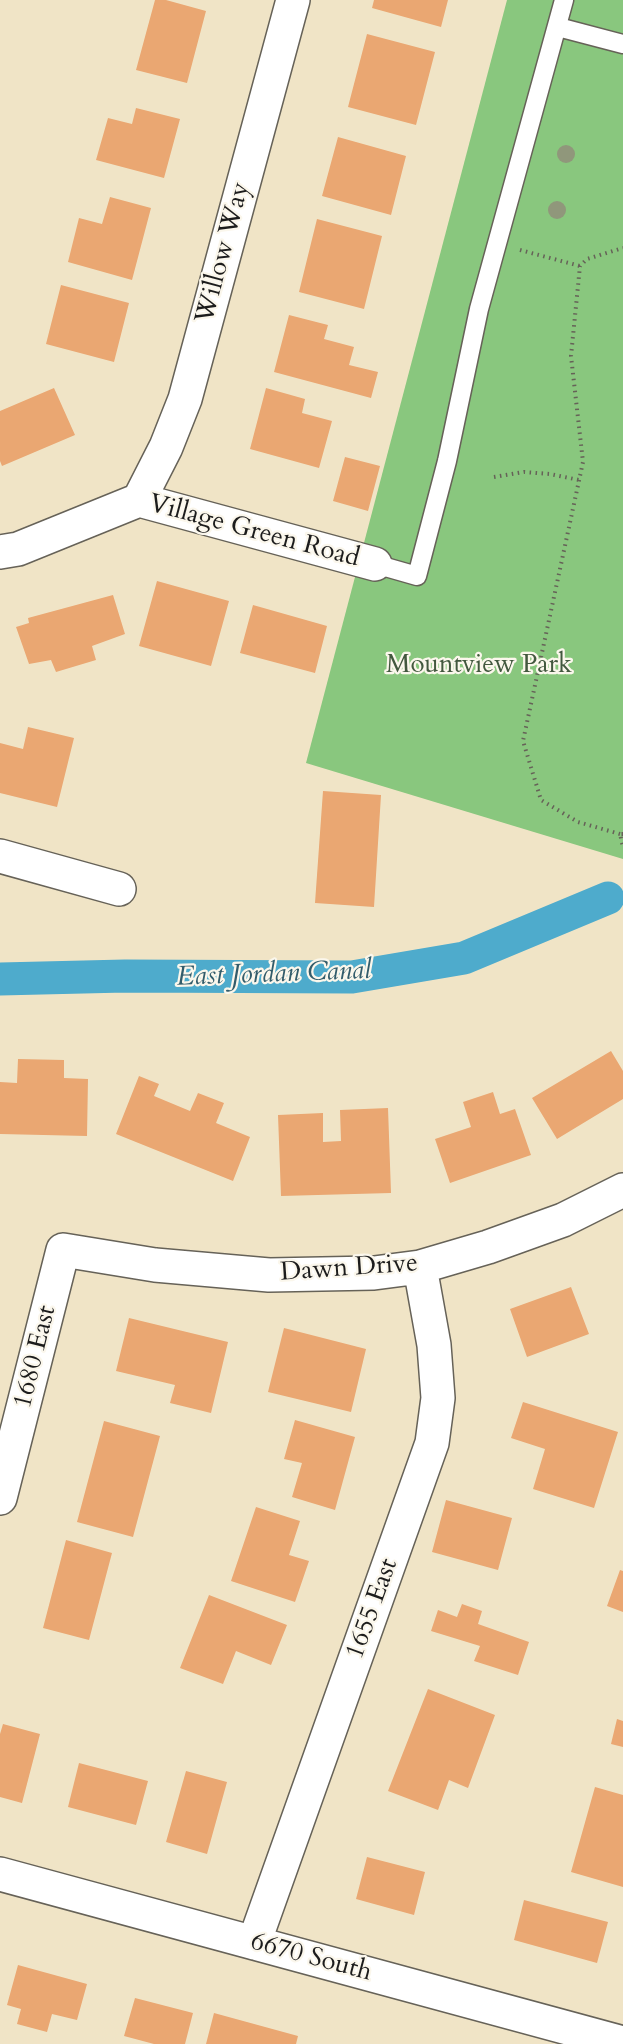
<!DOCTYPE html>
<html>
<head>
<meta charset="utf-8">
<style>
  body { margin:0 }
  canvas { display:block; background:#f0e4c6 }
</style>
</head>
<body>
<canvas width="623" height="2044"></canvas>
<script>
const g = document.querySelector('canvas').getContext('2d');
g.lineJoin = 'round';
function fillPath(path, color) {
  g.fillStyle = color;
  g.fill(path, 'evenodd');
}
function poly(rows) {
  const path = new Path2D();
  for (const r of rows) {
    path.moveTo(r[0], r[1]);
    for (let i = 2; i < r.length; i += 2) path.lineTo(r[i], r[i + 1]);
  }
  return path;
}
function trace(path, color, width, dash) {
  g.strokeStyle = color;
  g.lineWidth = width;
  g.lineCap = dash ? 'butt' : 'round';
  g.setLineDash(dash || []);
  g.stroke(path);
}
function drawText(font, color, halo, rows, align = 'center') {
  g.font = font + ' Cardo,serif';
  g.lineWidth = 4.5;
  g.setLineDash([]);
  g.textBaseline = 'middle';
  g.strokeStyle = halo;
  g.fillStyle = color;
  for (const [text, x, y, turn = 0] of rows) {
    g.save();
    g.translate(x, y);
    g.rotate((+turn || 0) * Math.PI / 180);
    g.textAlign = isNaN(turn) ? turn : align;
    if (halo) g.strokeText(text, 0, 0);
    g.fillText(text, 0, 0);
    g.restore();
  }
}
const green = poly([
  [507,0,623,0,623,859,306,763]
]);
const canal = poly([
  [0,979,125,976,352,977,464,958,608,898]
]);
const building = poly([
  [155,0,166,0,206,11,187,83,136,70],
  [374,0,448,0,441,27,372,8],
  [367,34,435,52,416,125,348,107],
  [136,108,180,119,164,178,96,160,108,118,132,124],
  [338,137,406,156,391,215,322,196],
  [110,197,151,208,132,280,68,262,79,218,102,224],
  [317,219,382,236,364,309,299,292],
  [61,285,129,303,114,362,46,344],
  [289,315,328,325,324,339,354,347,349,365,378,372,371,398,274,372],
  [54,388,75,435,2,466,0,461,0,411],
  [266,388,305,399,302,413,332,421,319,468,250,449],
  [345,457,380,466,368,511,333,501],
  [157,581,229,601,211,666,139,646],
  [113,595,125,634,92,646,96,660,56,672,51,660,29,664,16,627,29,623,28,618],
  [253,605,327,626,315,673,240,653],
  [28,727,74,738,57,807,0,793,0,743,23,749],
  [323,791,381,795,374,907,315,903],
  [611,1051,623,1071,623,1099,557,1139,532,1098],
  [18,1059,64,1060,64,1078,88,1079,87,1136,0,1134,0,1082,17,1083],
  [139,1076,159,1084,154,1096,190,1111,198,1093,224,1103,216,1123,250,1137,233,1181,116,1134],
  [493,1092,500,1114,515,1109,531,1155,450,1183,435,1139,471,1127,463,1102],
  [388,1108,391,1193,281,1196,278,1115,323,1113,323,1142,341,1141,340,1110],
  [571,1287,589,1334,527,1357,510,1309],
  [129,1318,228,1342,211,1413,170,1403,175,1385,116,1371],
  [284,1328,366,1349,351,1412,268,1392],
  [523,1402,618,1432,594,1508,533,1489,545,1449,511,1438],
  [295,1420,355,1437,335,1510,292,1497,302,1463,284,1459],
  [104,1421,160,1436,133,1537,77,1522],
  [446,1500,512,1518,498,1570,432,1552],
  [256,1507,300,1521,289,1555,309,1561,295,1602,231,1581],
  [66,1540,112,1553,89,1640,43,1628],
  [620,1570,623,1571,623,1612,607,1606],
  [209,1595,287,1625,271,1665,236,1651,223,1684,180,1668],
  [462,1604,482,1611,478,1624,529,1642,518,1675,474,1661,480,1646,431,1631,438,1610,457,1617],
  [428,1689,495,1715,468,1788,449,1780,438,1810,388,1791],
  [617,1719,623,1721,623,1747,611,1744],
  [3,1724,40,1734,22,1803,0,1797,0,1734],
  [79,1763,148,1781,136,1825,68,1807],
  [186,1771,227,1782,207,1854,166,1842],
  [595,1787,623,1795,623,1887,571,1872],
  [367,1857,425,1872,414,1915,356,1899],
  [524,1900,608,1922,597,1963,514,1940],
  [18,1965,87,1984,77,2020,52,2014,47,2032,17,2024,21,2009,7,2005],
  [135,1998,193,2013,185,2044,154,2044,124,2036],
  [214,2013,298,2036,296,2044,206,2044]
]);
const path = poly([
  [520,250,580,266],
  [494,477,524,472,550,474,579,480],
  [620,834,578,822,541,800,523,741,583,462,571,356,580,266,587,259,623,248],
  [623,834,620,834,623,847]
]);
const service = poly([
  [558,27,623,44],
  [375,564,417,576,447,461,479,309,564,0]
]);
const minor = poly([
  [139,500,166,447,185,399,293,0],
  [0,552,18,549,139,500,375,564],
  [0,856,119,889],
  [0,1498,63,1250,155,1265,269,1275,374,1273,420,1267,488,1247,563,1220,623,1190],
  [0,1874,623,2043],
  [254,1943,432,1443,438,1398,434,1345,420,1267]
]);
const trees = [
  [566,154],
  [557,210]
];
const streetNames = [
  ["Willow Way",224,253,-75],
  ["Village Green Road",254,532,15],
  ["Dawn Drive",349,1269,-4],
  ["1680 East",36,1357,-76],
  ["1655 East",373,1609,-70],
  ["6670 South",311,1958,15]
];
const parkNames = [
  ["Mountview Park",479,666]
];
const waterNames = [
  ["East Jordan Canal",274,975,-2]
];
fillPath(green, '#89c77e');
trace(canal, '#4eabcc', 33);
fillPath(building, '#eaa772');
trace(service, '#666258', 21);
trace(minor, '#666258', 36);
trace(path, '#666258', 4, [1.5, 4.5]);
trace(service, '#fff', 18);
trace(minor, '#fff', 33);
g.fillStyle = '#90977b';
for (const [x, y] of trees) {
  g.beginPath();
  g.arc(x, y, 9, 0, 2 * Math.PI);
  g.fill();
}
drawText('26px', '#1c1c1c', '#fbf7ec', streetNames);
drawText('26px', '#42583e', '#fbf7ec', parkNames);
drawText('italic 27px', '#325c6b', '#fbf7ec', waterNames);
</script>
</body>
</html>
